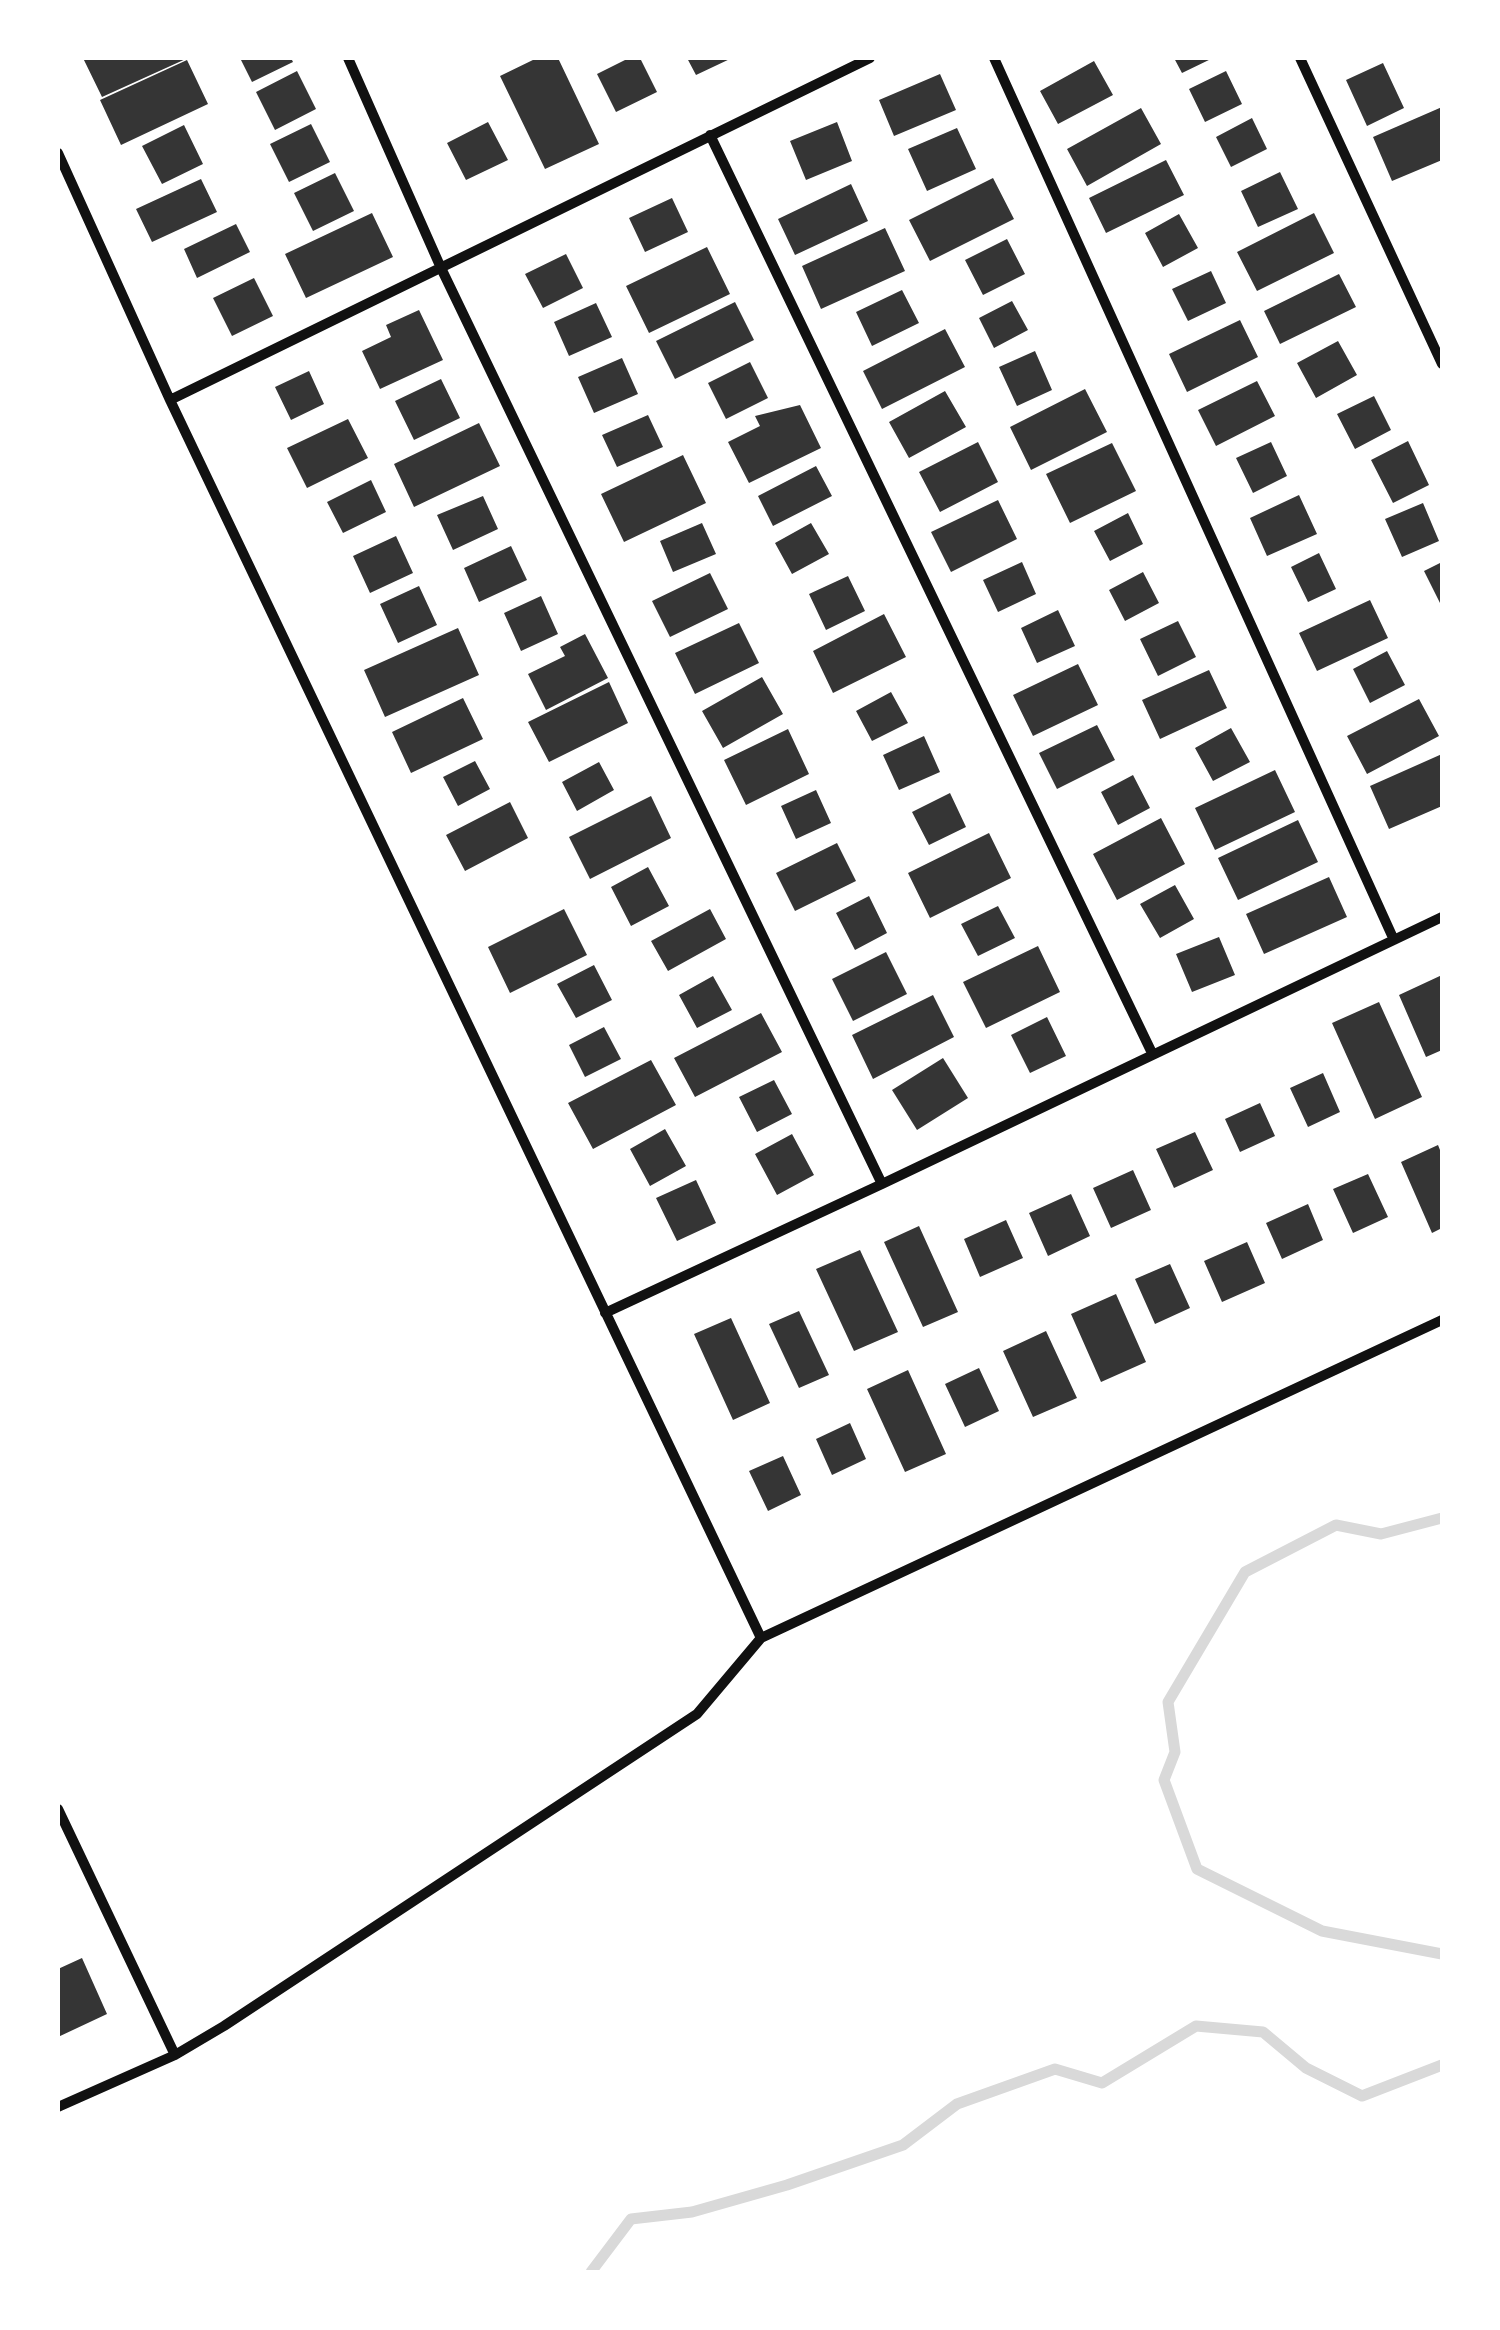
<!DOCTYPE html>
<html>
<head>
<meta charset="utf-8">
<style>
  body { margin:0 }
  #map { position:relative; width:1500px; height:2330px; overflow:hidden; background:#fff; font-family:Poppins,sans-serif }
  canvas { display:block }
  .frame { position:absolute; inset:0; border:60px solid #fff; pointer-events:none }
</style>
</head>
<body>
<div id="map">
<canvas width="1500" height="2330"></canvas>
<div class="frame"></div>
</div>
<script>
const g = document.querySelector('canvas').getContext('2d');
g.lineJoin = 'round';
function poly(rows) {
  const path = new Path2D();
  for (const r of rows) {
    path.moveTo(r[0], r[1]);
    for (let i = 2; i < r.length; i += 2) path.lineTo(r[i], r[i + 1]);
  }
  return path;
}
function trace(path, color, width, dash) {
  g.strokeStyle = color;
  g.lineWidth = width;
  g.lineCap = dash ? 'butt' : 'round';
  g.setLineDash(dash || []);
  g.stroke(path);
}
function fillPath(path, color) {
  g.fillStyle = color;
  g.fill(path, 'evenodd');
}
const stream = poly([
  [1442,1518,1381,1534,1336,1525,1245,1572,1168,1702,1175,1752,1164,1780,1197,1869,1322,1931,1442,1954],
  [591,2272,631,2219,692,2212,787,2185,903,2145,957,2104,1055,2069,1102,2083,1196,2026,1263,2032,1306,2068,1362,2096,1442,2065]
]);
const building = poly([
  [83,58,188,58,102,97],
  [240,58,291,58,293,62,252,82],
  [537,58,558,58,599,144,545,169,500,76],
  [629,58,640,58,657,92,616,112,597,74],
  [687,58,732,58,696,75],
  [1174,58,1213,58,1182,73],
  [187,60,208,104,121,145,100,100],
  [1094,61,1113,95,1058,124,1040,91],
  [1383,63,1404,108,1367,126,1346,80],
  [297,71,316,109,275,130,256,92],
  [1226,71,1242,104,1205,122,1189,89],
  [940,74,956,110,894,136,879,100],
  [1442,107,1442,160,1392,181,1373,137],
  [1141,108,1161,144,1087,186,1067,149],
  [1252,118,1267,149,1231,167,1216,137],
  [488,122,508,160,466,180,447,143],
  [837,122,852,161,806,180,790,141],
  [311,124,330,162,289,182,270,144],
  [184,125,203,164,162,184,142,146],
  [957,128,976,169,927,191,908,149],
  [1166,160,1184,195,1106,233,1089,198],
  [1280,172,1298,209,1258,227,1241,191],
  [335,173,354,211,313,231,294,193],
  [993,178,1014,219,930,261,909,220],
  [201,179,217,212,152,242,136,209],
  [851,184,868,221,795,255,778,219],
  [672,198,688,232,645,252,629,218],
  [372,213,393,257,306,298,285,254],
  [1314,213,1334,253,1257,291,1237,252],
  [1179,214,1198,248,1163,267,1145,233],
  [236,224,250,252,197,278,184,249],
  [885,228,905,271,821,309,802,266],
  [1007,239,1025,274,983,295,965,260],
  [707,247,730,294,649,333,626,286],
  [566,254,583,288,543,308,525,274],
  [1211,271,1226,303,1188,321,1172,289],
  [1339,274,1356,307,1280,344,1264,311],
  [254,278,273,316,232,336,213,298],
  [902,290,919,323,872,346,856,312],
  [1012,301,1028,330,994,348,979,318],
  [735,302,754,340,675,379,656,341],
  [596,303,612,337,569,356,554,322],
  [419,310,443,360,380,389,362,351,391,337,386,325],
  [1240,320,1258,357,1187,392,1169,354],
  [945,329,965,367,882,409,863,371],
  [1338,341,1357,375,1316,398,1297,363],
  [1035,351,1052,390,1017,406,999,367],
  [622,358,638,394,594,413,578,377],
  [750,362,768,398,726,419,708,383],
  [309,371,324,404,291,420,275,387],
  [441,379,460,418,414,440,395,401],
  [1257,381,1275,416,1216,446,1198,410],
  [1085,389,1107,432,1031,470,1010,427],
  [945,391,966,427,909,458,889,422],
  [1374,396,1391,430,1355,449,1337,414],
  [800,405,821,448,749,483,728,442,760,426,755,416],
  [648,415,663,447,617,467,602,435],
  [348,419,368,458,307,488,287,448],
  [479,423,500,466,414,507,394,464],
  [1408,441,1429,485,1393,503,1371,460],
  [978,442,998,482,940,512,919,472],
  [1271,442,1287,476,1253,493,1236,458],
  [1112,443,1136,491,1070,523,1046,474],
  [683,455,706,503,624,542,601,494],
  [816,466,832,496,773,526,758,496],
  [371,480,386,512,343,533,327,502],
  [1299,495,1317,534,1267,556,1250,518],
  [483,496,498,529,453,550,437,515],
  [998,500,1017,539,951,572,931,532],
  [1423,503,1439,541,1402,557,1385,519],
  [1128,513,1143,544,1110,561,1094,531],
  [702,523,716,554,673,572,660,541],
  [811,523,829,554,792,574,775,543],
  [396,536,413,573,370,593,353,556],
  [511,546,527,580,479,602,464,568],
  [1319,553,1336,589,1308,602,1291,567],
  [1022,562,1036,594,998,612,983,580],
  [1442,562,1442,607,1424,571],
  [1143,572,1159,603,1125,621,1109,590],
  [710,573,728,609,670,637,652,601],
  [848,576,865,611,826,630,809,594],
  [419,586,437,625,398,643,380,604],
  [541,596,558,634,521,651,504,613],
  [1370,600,1388,638,1317,671,1299,633],
  [1058,610,1075,646,1037,663,1021,628],
  [884,614,906,657,833,693,813,651],
  [1178,621,1196,657,1158,676,1140,639],
  [739,623,759,663,695,694,675,653],
  [458,628,479,675,385,717,364,670],
  [585,634,608,678,546,710,528,674,565,656,560,647],
  [1387,651,1405,685,1370,703,1353,669],
  [1078,664,1098,705,1033,736,1013,695],
  [1209,670,1227,708,1160,739,1142,700],
  [762,677,783,714,723,748,702,711],
  [609,682,628,723,549,762,528,722],
  [891,692,908,723,872,741,856,711],
  [463,698,483,739,411,773,392,732],
  [1419,699,1439,736,1367,774,1347,736],
  [1097,725,1115,760,1057,789,1039,753],
  [1231,728,1250,762,1213,781,1195,748],
  [788,729,809,774,746,805,724,760],
  [924,736,940,772,899,790,883,755],
  [1442,754,1442,806,1389,829,1370,786],
  [475,761,490,789,458,806,443,777],
  [599,762,614,790,577,811,562,782],
  [1275,770,1295,812,1215,850,1195,808],
  [1133,775,1150,808,1118,825,1101,792],
  [816,790,831,823,796,839,781,806],
  [950,793,966,827,929,845,912,812],
  [651,796,671,838,590,879,569,837],
  [510,802,528,838,465,871,446,835],
  [1161,818,1185,864,1117,900,1093,854],
  [1298,820,1318,862,1238,900,1218,858],
  [989,833,1011,878,930,918,908,873],
  [837,843,856,881,795,911,776,873],
  [648,867,669,906,631,926,611,887],
  [1329,877,1347,917,1264,954,1246,914],
  [1175,885,1194,919,1160,938,1140,904],
  [869,896,887,933,855,950,836,913],
  [998,906,1015,938,978,956,961,924],
  [564,909,587,955,510,993,488,947],
  [710,909,726,939,668,971,651,941],
  [1219,937,1235,975,1192,992,1176,954],
  [1038,946,1060,992,986,1028,963,982],
  [886,952,907,994,853,1021,832,979],
  [594,965,612,1000,576,1018,557,984],
  [1442,975,1442,1050,1426,1057,1399,995],
  [713,976,732,1010,697,1028,679,995],
  [933,995,954,1037,873,1079,852,1035],
  [1379,1002,1422,1097,1375,1119,1332,1023],
  [761,1013,782,1052,695,1097,674,1058],
  [1047,1017,1066,1056,1030,1073,1011,1035],
  [604,1027,621,1059,585,1077,569,1045],
  [943,1058,968,1098,917,1130,892,1090],
  [651,1060,676,1105,593,1149,568,1103],
  [1323,1073,1340,1112,1308,1127,1290,1088],
  [774,1080,792,1114,757,1132,739,1097],
  [1260,1103,1275,1136,1240,1152,1225,1119],
  [665,1129,686,1166,650,1186,630,1149],
  [1195,1132,1213,1170,1174,1188,1156,1149],
  [792,1134,814,1175,777,1195,755,1154],
  [1438,1145,1442,1155,1442,1228,1432,1233,1401,1162],
  [1133,1170,1151,1210,1111,1228,1093,1188],
  [1368,1174,1388,1217,1353,1233,1333,1189],
  [696,1180,716,1223,677,1241,656,1198],
  [1071,1194,1090,1236,1048,1256,1029,1213],
  [1308,1204,1323,1240,1282,1259,1266,1223],
  [1006,1220,1023,1258,980,1277,964,1239],
  [919,1226,958,1312,923,1327,884,1242],
  [1247,1242,1265,1283,1222,1302,1204,1261],
  [860,1250,898,1332,854,1351,816,1269],
  [1170,1264,1190,1308,1155,1324,1135,1279],
  [1116,1294,1146,1362,1101,1382,1071,1314],
  [799,1311,829,1375,799,1388,769,1324],
  [731,1318,770,1403,733,1420,694,1334],
  [1046,1331,1077,1398,1033,1417,1003,1351],
  [979,1368,999,1411,965,1427,945,1384],
  [908,1370,946,1454,905,1472,867,1389],
  [850,1423,866,1459,832,1475,816,1439],
  [783,1456,801,1495,768,1511,749,1471],
  [82,1958,107,2014,58,2037,58,1969]
]);
const minor = poly([
  [348,58,441,268,882,1184,1442,917],
  [994,58,1394,940],
  [1300,58,1442,364],
  [710,135,1152,1053],
  [58,153,170,400,761,1638,1442,1320],
  [170,400,870,58],
  [605,1313,882,1184],
  [58,1809,175,2055],
  [58,2107,175,2055,224,2026,697,1714,761,1638]
]);
trace(stream, '#d9d9d9', 11);
fillPath(building, '#353535');
trace(minor, '#111', 10);
</script>
</body>
</html>
